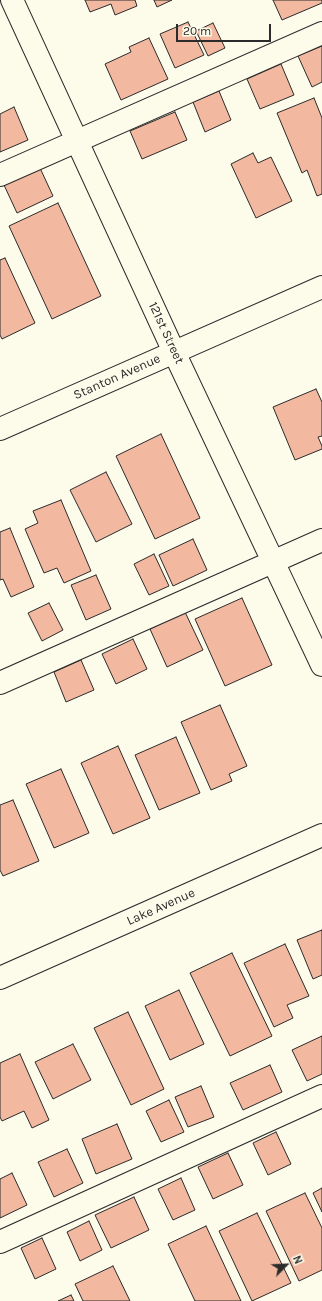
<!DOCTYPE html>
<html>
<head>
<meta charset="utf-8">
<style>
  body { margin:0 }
  #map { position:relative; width:322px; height:1301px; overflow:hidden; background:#fdfbea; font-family:Karla,sans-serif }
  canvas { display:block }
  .north { position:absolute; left:266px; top:1245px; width:40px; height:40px; -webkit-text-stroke:3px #fdfbea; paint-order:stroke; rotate:66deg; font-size:11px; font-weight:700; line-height:16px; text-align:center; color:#2b2b2b }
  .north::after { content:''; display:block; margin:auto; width:14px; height:18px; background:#2b2b2b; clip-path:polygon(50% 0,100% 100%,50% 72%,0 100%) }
  .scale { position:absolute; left:176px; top:24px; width:95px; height:18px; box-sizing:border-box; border:2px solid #2b2b2b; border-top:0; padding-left:5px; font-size:12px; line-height:14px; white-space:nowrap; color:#2b2b2b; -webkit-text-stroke:3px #fdfbea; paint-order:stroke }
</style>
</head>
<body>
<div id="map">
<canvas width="322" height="1301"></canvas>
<div class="north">N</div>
<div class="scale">20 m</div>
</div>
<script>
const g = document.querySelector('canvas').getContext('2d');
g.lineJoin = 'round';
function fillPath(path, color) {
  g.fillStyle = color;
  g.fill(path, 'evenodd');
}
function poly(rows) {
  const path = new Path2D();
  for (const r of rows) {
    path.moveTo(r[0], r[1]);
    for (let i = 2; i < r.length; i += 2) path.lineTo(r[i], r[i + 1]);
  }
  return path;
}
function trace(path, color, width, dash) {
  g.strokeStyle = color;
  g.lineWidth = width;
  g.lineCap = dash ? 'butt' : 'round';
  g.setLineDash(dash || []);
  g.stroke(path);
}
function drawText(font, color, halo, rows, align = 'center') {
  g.font = font + ' Karla,sans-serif';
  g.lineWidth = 3;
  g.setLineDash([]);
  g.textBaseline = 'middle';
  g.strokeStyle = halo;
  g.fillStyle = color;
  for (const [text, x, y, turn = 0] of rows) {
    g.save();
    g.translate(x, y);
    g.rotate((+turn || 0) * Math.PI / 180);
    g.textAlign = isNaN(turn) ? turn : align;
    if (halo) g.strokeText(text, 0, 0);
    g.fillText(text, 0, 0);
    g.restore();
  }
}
const building = poly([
  [85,0,135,0,137,6,115,15,111,4,90,12,85,0],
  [154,0,172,0,157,7,154,0],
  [273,0,322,0,322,3,282,20,273,0],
  [188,22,204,55,175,68,160,34,188,22],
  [213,23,225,48,208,56,196,31,213,23],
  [149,38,168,79,121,100,105,64,131,52,129,47,149,38],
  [322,46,322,82,312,87,298,56,322,46],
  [281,64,294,95,260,109,247,79,281,64],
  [219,91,231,120,205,132,193,102,219,91],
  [314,98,322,118,322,194,317,196,307,170,302,173,277,113,314,98],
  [14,107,28,140,0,152,0,114,14,107],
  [175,112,187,140,142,159,130,131,175,112],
  [253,153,258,163,271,157,292,201,256,218,231,164,253,153],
  [40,168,53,196,17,213,4,185,40,168],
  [58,203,101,296,52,319,9,226,58,203],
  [5,258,35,323,2,339,0,335,0,260,5,258],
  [316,389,322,402,322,436,318,437,322,446,322,449,295,460,273,407,316,389],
  [161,434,200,518,155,539,116,456,161,434],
  [106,472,132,524,96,542,70,490,106,472],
  [61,500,91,571,64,583,57,568,44,573,25,529,38,523,33,511,61,500],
  [10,528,34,587,11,597,3,579,0,580,0,532,10,528],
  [193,539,207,570,173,586,159,555,193,539],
  [154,554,169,586,149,595,134,564,154,554],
  [96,575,111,609,86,620,71,585,96,575],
  [242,598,272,665,225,686,195,619,242,598],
  [49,603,63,630,42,641,28,613,49,603],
  [185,612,203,650,167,667,150,629,185,612],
  [133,639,147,669,116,684,102,654,133,639],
  [81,660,94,690,66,702,54,672,81,660],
  [220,705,247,766,229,774,232,781,211,790,181,722,220,705],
  [176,737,200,793,159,810,135,755,176,737],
  [118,746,150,818,113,834,81,763,118,746],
  [61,769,89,833,54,848,26,784,61,769],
  [13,800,39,861,3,876,0,870,0,805,13,800],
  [322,930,322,975,313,979,297,940,322,930],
  [285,944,309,996,287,1005,293,1018,274,1027,244,963,285,944],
  [232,953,272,1036,230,1056,190,973,232,953],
  [179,990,204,1044,170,1060,145,1006,179,990],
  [128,1012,164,1089,131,1105,94,1028,128,1012],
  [322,1036,322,1074,307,1081,292,1050,322,1036],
  [73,1044,91,1080,53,1099,35,1062,73,1044],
  [20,1054,49,1120,32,1128,24,1111,2,1121,0,1117,0,1063,20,1054],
  [270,1065,282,1092,243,1110,230,1083,270,1065],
  [201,1086,214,1117,188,1127,175,1097,201,1086],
  [169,1100,184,1132,161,1142,146,1111,169,1100],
  [117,1124,132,1159,96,1174,82,1139,117,1124],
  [276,1132,291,1164,268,1175,253,1143,276,1132],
  [67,1149,83,1183,54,1197,38,1162,67,1149],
  [228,1153,243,1185,213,1199,198,1167,228,1153],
  [12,1173,27,1205,0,1218,0,1179,12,1173],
  [181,1178,195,1210,173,1220,158,1189,181,1178],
  [322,1188,322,1212,313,1193,322,1188],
  [305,1193,322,1228,322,1270,299,1281,266,1211,305,1193],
  [134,1197,149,1230,111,1248,95,1215,134,1197],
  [257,1213,291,1283,252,1301,219,1231,257,1213],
  [89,1221,102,1250,80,1261,67,1232,89,1221],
  [206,1226,241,1301,195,1301,168,1244,206,1226],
  [42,1238,56,1269,35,1279,21,1248,42,1238],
  [113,1266,130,1301,83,1301,75,1284,113,1266],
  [71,1295,74,1301,58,1301,71,1295]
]);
const minor = poly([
  [12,0,174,352,322,665],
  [0,175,322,33],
  [0,429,322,287],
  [0,683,322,540],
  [0,978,322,835],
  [0,1242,322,1096]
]);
const streetNames = [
  ["121st Street",166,333,65],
  ["Stanton Avenue",117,377,-24],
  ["Lake Avenue",161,907,-24]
];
fillPath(building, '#f2b8a0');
trace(building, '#2b2b2b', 1);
trace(minor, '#2b2b2b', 24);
trace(minor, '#fdfbea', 22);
drawText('13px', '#2b2b2b', '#fdfbea', streetNames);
</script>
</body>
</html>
